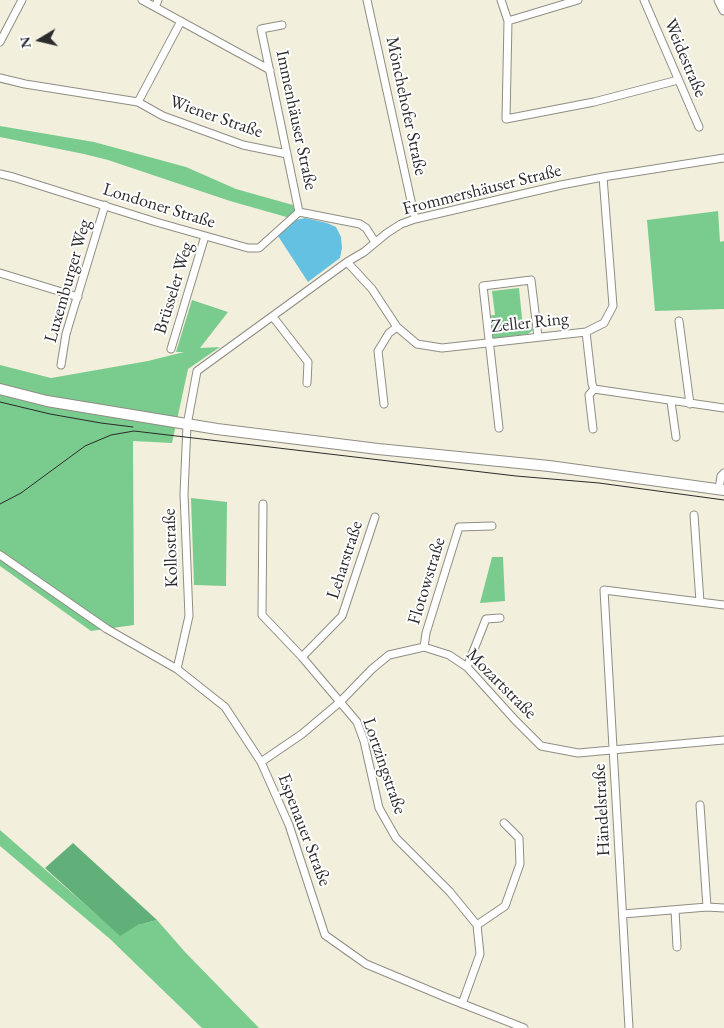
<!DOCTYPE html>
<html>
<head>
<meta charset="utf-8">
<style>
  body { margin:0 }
  #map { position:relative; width:724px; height:1028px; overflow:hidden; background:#f3efdd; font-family:"EB Garamond",serif }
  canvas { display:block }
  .north { position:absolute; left:15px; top:15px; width:50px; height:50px; -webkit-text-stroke:4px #fff; paint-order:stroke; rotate:261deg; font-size:14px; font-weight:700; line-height:20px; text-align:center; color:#2b2b2b }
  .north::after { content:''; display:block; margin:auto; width:18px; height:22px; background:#2b2b2b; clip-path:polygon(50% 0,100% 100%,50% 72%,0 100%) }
</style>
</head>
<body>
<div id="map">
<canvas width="724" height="1028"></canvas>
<div class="north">N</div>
</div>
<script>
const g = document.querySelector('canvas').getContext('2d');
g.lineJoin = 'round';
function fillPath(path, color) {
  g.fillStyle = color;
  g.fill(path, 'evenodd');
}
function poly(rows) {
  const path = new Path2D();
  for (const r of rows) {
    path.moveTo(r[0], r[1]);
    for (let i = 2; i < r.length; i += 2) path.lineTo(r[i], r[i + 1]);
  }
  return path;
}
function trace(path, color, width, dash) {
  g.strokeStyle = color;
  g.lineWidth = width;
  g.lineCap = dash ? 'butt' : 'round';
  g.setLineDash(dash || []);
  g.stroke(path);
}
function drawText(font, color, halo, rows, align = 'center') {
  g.font = font + ' "EB Garamond",serif';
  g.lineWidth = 4;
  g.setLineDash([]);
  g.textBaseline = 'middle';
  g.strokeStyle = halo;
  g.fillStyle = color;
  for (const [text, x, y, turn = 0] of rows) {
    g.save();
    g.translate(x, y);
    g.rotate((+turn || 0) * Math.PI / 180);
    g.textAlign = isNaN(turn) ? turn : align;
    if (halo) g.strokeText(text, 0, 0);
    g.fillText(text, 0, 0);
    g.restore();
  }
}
const green = poly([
  [0,126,94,142,186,167,236,189,293,205,297,220,230,201,108,160,84,154,0,137],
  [718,211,720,242,724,241,724,309,655,311,647,220],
  [519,288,523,328,532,327,533,330,528,334,489,339,486,316,495,315,492,291],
  [192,300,228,312,200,348,220,347,188,369,172,443,133,441,134,625,91,631,0,566,0,365,51,378,148,361,184,352,176,352],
  [191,498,227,502,226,586,194,585],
  [492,557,503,557,505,601,480,603],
  [0,830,120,935,138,925,157,920,185,952,259,1028,202,1028,110,939,0,846]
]);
const forest = poly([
  [73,843,157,920,138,925,120,936,45,868]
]);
const water = poly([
  [305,218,327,223,336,227,341,237,342,248,340,258,308,282,278,236,291,221]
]);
const minor = poly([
  [142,0,270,70],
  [367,0,415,219],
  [501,0,508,21,506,119,594,102,678,80],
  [644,0,699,127],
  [155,7,158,0],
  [508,21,578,0],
  [282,25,261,29,299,212],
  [0,42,22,0],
  [0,78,25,84,138,102,163,116,243,145,287,154],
  [138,102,181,21],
  [0,174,13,177,156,222,248,248,259,248,299,212],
  [299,212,360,224,366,228,375,242],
  [347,262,372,289,397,327,417,344,442,348,586,332,604,323,613,306,603,177],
  [0,273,78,297],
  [273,317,308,362,307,383],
  [679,321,690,404],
  [586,332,592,384,594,389,724,408],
  [171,349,205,236],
  [61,365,66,334,105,205],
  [671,402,676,437],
  [384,404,378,351,389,333,397,327],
  [499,428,483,286,531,280,538,337],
  [593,429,589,395,594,389],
  [719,489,721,476,724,473],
  [263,504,262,615,302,657,357,722,364,741,379,808,396,838,450,892,477,925,480,954,462,1004],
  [694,515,700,602],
  [0,555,107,629,177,669,225,707,261,762,289,825,325,935,366,964,445,997,524,1028],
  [424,647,426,633,459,527,492,526],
  [302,657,342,616,375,517],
  [467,667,486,619,500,618],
  [177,669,189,616,184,494,187,425,197,371,347,262,364,252,387,233,401,224,415,219,561,185,603,177,724,158],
  [261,762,302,734,340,702,372,669,389,655,424,647,449,655,467,667,515,720,541,746,578,753,724,740],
  [700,805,707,907],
  [675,910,677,947],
  [623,914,707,907,724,908],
  [477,925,505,906,520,864,519,838,504,823],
  [629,1028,604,590,724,605]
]);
const tertiary = poly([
  [719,0,724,10]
]);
const secondary = poly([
  [0,389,47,401,217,429,378,449,549,466,724,490]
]);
const tram = poly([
  [0,402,50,414,101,423,133,427],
  [0,504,21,493,85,446,111,435,134,431,516,476,599,483,724,500]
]);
const streetNames = [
  ["Weidestraße",685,58,67],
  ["Mönchehofer Straße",406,106,78],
  ["Wiener Straße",216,117,19],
  ["Immenhäuser Straße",296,120,78],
  ["Frommershäuser Straße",482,190,-14],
  ["Londoner Straße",159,206,17],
  ["Luxemburger Weg",68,281,-74],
  ["Brüsseler Weg",174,288,-73],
  ["Zeller Ring",530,323,-6],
  ["Kollostraße",171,548,-92],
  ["Leharstraße",345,560,-72],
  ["Flotowstraße",427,581,-73],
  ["Mozartstraße",501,684,45],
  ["Lortzingstraße",384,766,71],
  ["Händelstraße",602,810,-93],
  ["Espenauer Straße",304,830,69]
];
fillPath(green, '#79cc8e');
fillPath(forest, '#62b079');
fillPath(water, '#64c1e2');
trace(minor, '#8f8d84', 9);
trace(tertiary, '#8f8d84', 11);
trace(secondary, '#8f8d84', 12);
trace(minor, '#fff', 7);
trace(tertiary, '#fff', 9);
trace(secondary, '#fff', 10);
trace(tram, '#2b2b2b', 1);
drawText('18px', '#2b2b2b', '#fff', streetNames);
</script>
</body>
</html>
